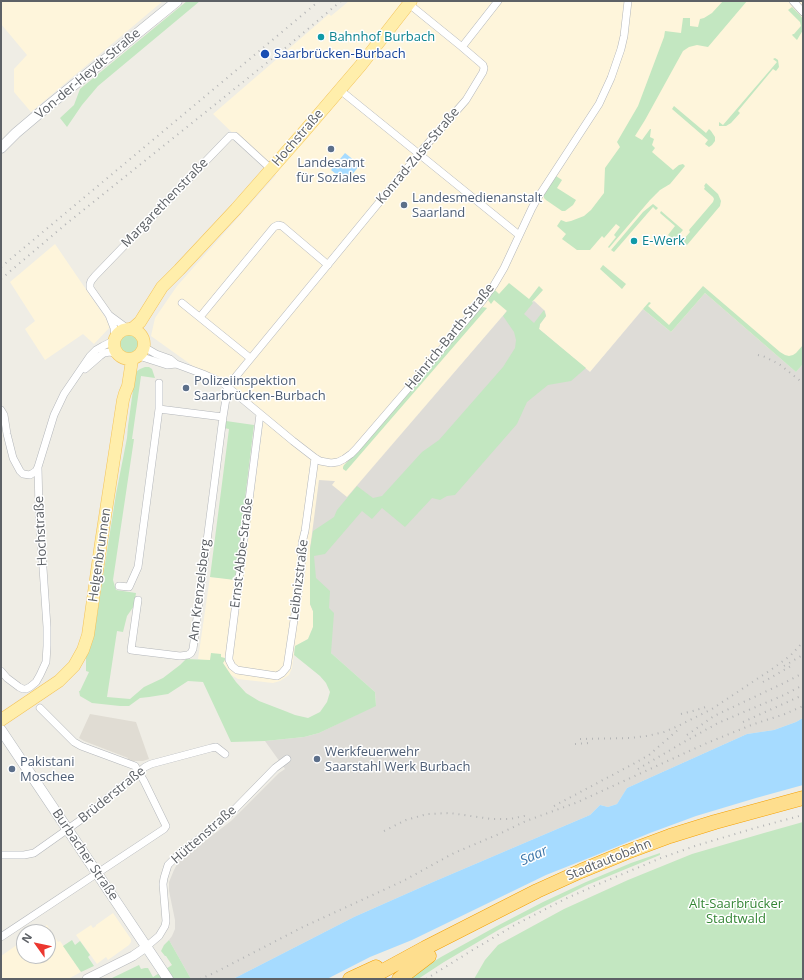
<!DOCTYPE html>
<html>
<head>
<meta charset="utf-8">
<style>
  body { margin:0 }
  #map { position:relative; width:804px; height:980px; overflow:hidden; background:#efede5; font-family:"Open Sans",sans-serif }
  canvas { display:block }
  .frame { position:absolute; inset:0; border:2px solid #5d6166; pointer-events:none }
  .north { position:absolute; left:16px; top:924px; width:40px; height:40px; box-sizing:border-box; background:#fff; border:1px solid #bec0c2; border-radius:50%; rotate:303deg; font-size:11px; font-weight:700; line-height:16px; text-align:center; color:#5d6166 }
  .north::after { content:''; display:block; margin:auto; width:14px; height:18px; background:#ec372f; clip-path:polygon(50% 0,100% 100%,50% 72%,0 100%) }
</style>
</head>
<body>
<div id="map">
<canvas width="804" height="980"></canvas>
<div class="frame"></div>
<div class="north">N</div>
</div>
<script>
const g = document.querySelector('canvas').getContext('2d');
g.lineJoin = 'round';
function fillPath(path, color) {
  g.fillStyle = color;
  g.fill(path, 'evenodd');
}
function poly(rows) {
  const path = new Path2D();
  for (const r of rows) {
    if (r.length === 3) {
      path.moveTo(r[0] + r[2], r[1]);
      path.arc(r[0], r[1], r[2], 0, 2 * Math.PI);
      continue;
    }
    path.moveTo(r[0], r[1]);
    for (let i = 2; i < r.length; i += 2) path.lineTo(r[i], r[i + 1]);
  }
  return path;
}
function trace(path, color, width, dash) {
  g.strokeStyle = color;
  g.lineWidth = width;
  g.lineCap = dash ? 'butt' : 'round';
  g.setLineDash(dash || []);
  g.stroke(path);
}
function drawText(font, color, halo, rows, align = 'center') {
  g.font = font + ' "Open Sans",sans-serif';
  g.lineWidth = 3;
  g.setLineDash([]);
  g.textBaseline = 'middle';
  g.strokeStyle = halo;
  g.fillStyle = color;
  for (const [text, x, y, turn = 0] of rows) {
    g.save();
    g.translate(x, y);
    g.rotate((+turn || 0) * Math.PI / 180);
    g.textAlign = isNaN(turn) ? turn : align;
    if (halo) g.strokeText(text, 0, 0);
    g.fillText(text, 0, 0);
    g.restore();
  }
}
const commercial = poly([
  [1,1,163,1,31,112,14,92,14,69,27,55,1,24],
  [349,1,803,1,803,364,671,332,643,310,590,372,539,329,539,324,545,311,534,301,507,311,337,510,313,531,310,549,310,604,313,611,313,627,308,639,295,646,292,668,289,675,280,681,273,683,238,679,231,675,223,663,198,659,210,577,242,580,264,417,151,336,155,318,177,286,276,175,213,114,329,14,331,16],
  [55,244,111,326,94,344,83,334,45,360,25,329,35,321,10,282],
  [113,913,131,939,131,942,129,945,108,960,106,957,97,964,76,935,91,925,93,928,96,926,96,925],
  [47,925,58,942,60,941,81,972,68,979,1,979,1,956,24,940,24,956,48,956,48,932,37,932]
]);
const industrial = poly([
  [705,293,796,372,803,364,803,718,796,722,774,730,747,734,627,788,617,804,608,807,600,805,590,815,433,882,354,917,233,979,191,979,169,940,172,936,175,929,175,920,169,891,169,882,174,870,177,864,183,858,231,821,279,773,285,769,265,741,304,737,319,733,376,705,375,692,331,653,313,627,313,611,310,604,310,549,319,480,334,481,335,481,332,485,347,497,507,311,532,302,534,301,545,311,546,316,540,324,539,329,590,372,643,309,671,332]
]);
const education = poly([
  [90,714,136,722,149,759,143,761,132,761,127,759,128,758,84,741,79,738]
]);
const green = poly([
  [187,1,200,1,98,86,82,105,67,127,60,118,74,105,80,89],
  [723,1,747,1,708,47,697,45,689,47,683,51,645,120,635,136,642,140,650,129,651,129,650,137,654,139,652,145,655,148,652,152,673,170,679,165,683,164,685,166,670,184,660,190,650,200,609,248,608,247,616,237,614,235,620,227,616,224,604,238,602,236,590,250,577,250,562,239,566,234,557,226,561,220,566,222,571,221,584,216,591,210,604,193,605,168,620,147,617,142,638,106,664,37,665,31,681,33,683,18,690,18,690,26,698,27,700,19,704,18,712,13],
  [792,7,800,15,803,19,803,30,797,40,792,35,793,34,794,34,801,26,800,22,788,10],
  [775,58,778,60,779,67,776,71,773,69,738,111,740,113,731,123,726,126,719,126,719,122,723,125,777,62,773,59],
  [674,106,706,133,709,129,711,131,715,137,715,141,712,145,709,147,705,144,708,140,672,109],
  [556,176,562,180,557,188,576,200,573,205,565,211,562,211,546,200,544,198,544,194],
  [706,183,718,194,721,201,720,206,687,245,684,242,681,246,679,245,690,232,689,230,713,202,714,199,713,197,704,189,705,187,704,186],
  [653,204,658,208,656,210,653,207,614,252,611,250,643,212],
  [661,211,683,230,675,239,674,238,673,239,668,235,675,226,660,213],
  [603,265,626,284,622,289,600,269],
  [509,283,529,299,539,286,543,290,532,302,533,303,524,314,534,323,544,310,546,316,540,324,539,329,586,368,571,381,548,385,527,402,517,424,455,495,447,496,440,500,432,498,405,527,382,508,372,519,362,511,325,554,314,556,316,578,330,591,329,608,334,613,331,653,375,692,376,706,319,733,304,737,265,741,231,742,203,682,188,681,168,694,149,697,140,698,129,706,120,706,92,703,80,696,79,691,80,691,89,672,86,671,86,653,94,624,96,621,116,494,127,438,128,426,133,390,133,385,134,375,137,371,140,369,145,367,149,367,152,369,155,378,141,376,132,439,134,439,113,580,116,590,136,593,134,606,127,616,123,632,117,631,107,697,130,699,144,687,163,678,180,665,186,659,210,660,211,653,221,654,221,657,225,658,225,660,223,663,231,675,236,682,246,693,259,701,285,711,295,715,308,718,320,712,327,702,330,692,326,683,320,676,294,655,295,646,308,639,313,627,313,611,310,604,310,549,313,531,334,517,337,510,357,486,373,498,382,496,422,452,439,440,503,367,515,348,516,340,514,332,503,316,507,311,494,300,491,304,488,300,489,297,495,290,499,294],
  [703,286,780,352,785,355,789,356,793,355,796,353,803,345,803,364,796,372,705,293,671,332,643,309,649,302,651,303,648,306,669,325],
  [483,307,487,308,346,471,343,469,343,467,344,465,354,455,481,308],
  [129,344,12],
  [226,416,227,416,226,421,254,425,235,580,210,577,229,429,224,428],
  [803,822,803,979,474,979,485,960,498,945,564,909,628,880,692,854,764,833],
  [660,853,660,855,587,885,545,906,500,929,444,962,418,979,406,979,441,957,497,926,543,902,586,882,631,863],
  [72,940,75,945,80,941,90,955,88,957,94,966,81,972,63,946],
  [169,940,191,979,110,979,139,965,141,969,145,968,148,968,153,977,172,965,166,956,165,956,161,951,164,945]
]);
const water = poly([
  [345,153,360,165,346,182,331,170],
  [803,718,803,785,756,798,696,816,650,833,599,854,546,875,412,940,370,957,327,979,233,979,354,917,433,882,590,815,600,805,608,807,617,804,627,788,747,734,774,730,796,722]
]);
const minor = poly([
  [793,1,803,12],
  [409,4,462,47],
  [340,90,519,235],
  [182,303,250,358],
  [109,315,128,329],
  [200,317,274,227,278,225,282,226,328,265],
  [115,337,114,328,109,315,90,288,90,284,91,281,95,276,230,136,235,136,271,169],
  [144,347,156,354,170,359,176,364,203,374,223,383,293,441,315,458,320,461,331,463,338,462,344,459,351,454,356,449,430,363,483,300,494,285,504,268,532,208,537,199,599,104,611,78,621,49,624,36,628,1],
  [139,356,167,365,176,364],
  [85,369,100,356,104,353,110,352,116,354],
  [159,409,223,417],
  [1,410,4,415,7,434,13,458,20,471,23,474,30,475,36,471,38,467],
  [260,414,229,657,229,660,232,666,237,670,277,676,282,673,287,667,301,573,302,543,305,531,315,458],
  [119,586,129,587,138,567,159,409,159,383],
  [138,600,131,650,180,656,188,655,191,653,193,649,223,417,228,386,423,149,466,100,483,72,484,68,483,65,462,47,498,1],
  [1,671,7,678,19,687,23,689,26,689,30,687,36,682,40,675,46,662,47,646,47,627,39,509,38,467,54,415,64,394,90,356,96,350,103,346,113,341],
  [1,855,24,855,34,853,82,819,145,767,151,764,211,748,216,747,225,754],
  [1,937,164,829,166,826,144,781,135,766,81,746,74,742,40,708],
  [146,947,159,936,165,926,166,921,163,884,164,878,168,865,176,857,213,828,234,810,275,768,287,759]
]);
const tertiary = poly([
  [87,979,133,956,146,947]
]);
const secondary = poly([
  [1,148,16,133,48,106,177,1],
  [1,730,168,979]
]);
const primary = poly([
  [129,344,15],
  [132,329,140,322,162,287,179,270,236,209,302,134,361,65,411,1],
  [1,720,59,681,74,666,83,650,88,635,101,543,123,400,125,393,128,386,132,360]
]);
const motorway = poly([
  [350,979,376,967],
  [368,979,425,948,537,891,581,871,627,852,670,836,715,822,803,798],
  [399,979,429,956]
]);
const rail = poly([
  [1,267,319,1],
  [1,279,66,224,283,50,341,1],
  [758,355,763,356,779,364,803,383],
  [784,666,803,655],
  [763,682,791,666],
  [681,714,693,711,706,707],
  [743,722,803,695],
  [687,735,714,716,786,682,803,673],
  [580,739,630,738,647,736,664,732,678,726,712,709,775,667,791,655,803,642],
  [575,744,589,743],
  [638,769,684,742,718,723,784,695,803,685],
  [554,806,635,763,649,755,679,729],
  [384,831,406,820,427,814,450,813,491,819,510,819,529,815],
  [200,979,214,973,305,926,403,881,454,853,499,834,526,821,578,802,707,743,754,724,785,714,803,706],
  [426,979,471,951,513,926,565,899,601,883,661,858,695,846,755,828,803,815]
]);
const markers = [
  [321,37,4,"#0f9aa8"],
  [265,54,5,"#1a4fb4"],
  [331,149,4,"#5c6f8a"],
  [404,205,4,"#5c6f8a"],
  [634,241,4,"#0f9aa8"],
  [186,388,4,"#5c6f8a"],
  [317,759,4,"#5c6f8a"],
  [12,769,4,"#5c6f8a"]
];
const cultureNames = [
  ["Bahnhof Burbach",329,37],
  ["E-Werk",642,241]
];
const transitNames = [
  ["Saarbrücken-Burbach",274,54]
];
const streetNames = [
  ["Von-der-Heydt-Straße",88,74,-40],
  ["Hochstraße",298,138,-49],
  ["Konrad-Zuse-Straße",418,156,-50],
  ["Margarethenstraße",165,203,-46],
  ["Heinrich-Barth-Straße",450,337,-51],
  ["Hochstraße",41,531,-93],
  ["Ernst-Abbe-Straße",242,553,-83],
  ["Helgenbrunnen",100,555,-82],
  ["Leibnizstraße",299,580,-83],
  ["Am Krenzelsberg",200,590,-83],
  ["Brüderstraße",112,795,-39],
  ["Hüttenstraße",204,835,-41],
  ["Burbacher Straße",85,855,56],
  ["Stadtautobahn",609,860,-22]
];
const serviceNames = [
  ["Landesamt",331,163,"center"],
  ["für Soziales",331,178,"center"],
  ["Landesmedienanstalt",412,198],
  ["Saarland",412,213],
  ["Polizeiinspektion",194,381],
  ["Saarbrücken-Burbach",194,396],
  ["Werkfeuerwehr",325,752],
  ["Saarstahl Werk Burbach",325,767],
  ["Pakistani",20,762],
  ["Moschee",20,777]
];
const parkNames = [
  ["Alt-Saarbrücker",736,904],
  ["Stadtwald",736,919]
];
const waterNames = [
  ["Saar",534,856,-24]
];
fillPath(commercial, '#fef5db');
fillPath(industrial, '#dedcd7');
fillPath(education, '#e0dcd3');
fillPath(green, '#c3e7c1');
fillPath(water, '#a6dbff');
trace(minor, '#b3b6ba', 8);
trace(tertiary, '#b3b6ba', 10);
trace(secondary, '#b4b8bd', 11);
trace(primary, '#f3c35a', 13);
trace(motorway, '#f5a000', 15);
trace(minor, '#fff', 7);
trace(tertiary, '#fff', 9);
trace(secondary, '#fff', 10);
trace(primary, '#ffeeab', 12);
trace(motorway, '#fede8e', 14);
trace(rail, '#b4b5b6', 2, [1, 5]);
for (const [x, y, r, color] of markers) {
  const dot = new Path2D();
  dot.arc(x, y, r, 0, 2 * Math.PI);
  g.fillStyle = color;
  g.fill(dot);
  trace(dot, '#fff', 1.5);
}
drawText('13px', '#0d838f', '#fff', cultureNames, 'left');
drawText('13px', '#164399', '#fff', transitNames, 'left');
drawText('13px', '#5d6166', '#fff', streetNames);
drawText('13px', '#4e5e75', '#fff', serviceNames, 'left');
drawText('13px', '#348635', '#fff', parkNames);
drawText('italic 14px', '#3d76aa', '#fff', waterNames);
</script>
</body>
</html>
